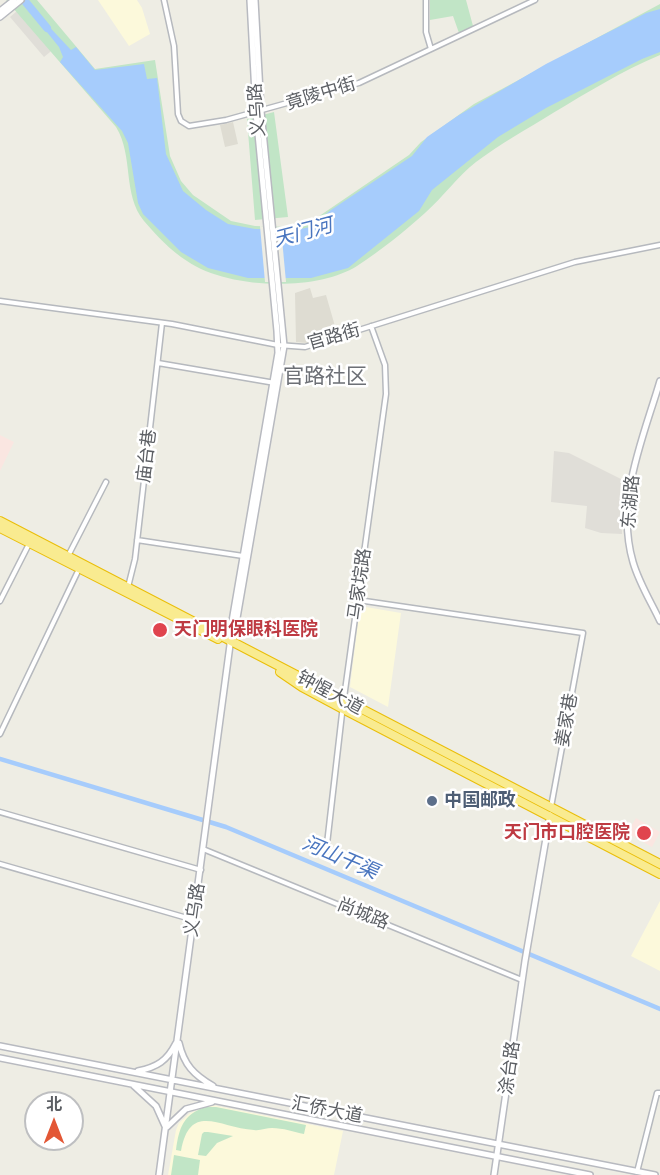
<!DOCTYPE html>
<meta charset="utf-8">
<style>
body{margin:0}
#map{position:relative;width:660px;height:1175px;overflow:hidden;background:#eeede4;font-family:Montserrat,"Noto Sans SC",sans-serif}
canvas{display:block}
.north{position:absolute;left:24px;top:1091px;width:60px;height:60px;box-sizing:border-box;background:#fff;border:2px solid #bebfc1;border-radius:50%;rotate:0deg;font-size:16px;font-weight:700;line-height:24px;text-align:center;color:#5c5f64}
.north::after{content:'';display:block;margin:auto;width:21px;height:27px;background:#e35735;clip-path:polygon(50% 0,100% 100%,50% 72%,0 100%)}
</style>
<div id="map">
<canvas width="660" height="1175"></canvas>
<div class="north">北</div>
</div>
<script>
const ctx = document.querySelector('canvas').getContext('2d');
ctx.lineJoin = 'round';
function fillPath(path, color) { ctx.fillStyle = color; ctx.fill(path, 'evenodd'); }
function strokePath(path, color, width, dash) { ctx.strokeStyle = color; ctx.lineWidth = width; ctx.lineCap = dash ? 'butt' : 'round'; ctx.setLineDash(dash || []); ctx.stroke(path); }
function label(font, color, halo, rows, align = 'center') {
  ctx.font = font + ' Montserrat,"Noto Sans SC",sans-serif'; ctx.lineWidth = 5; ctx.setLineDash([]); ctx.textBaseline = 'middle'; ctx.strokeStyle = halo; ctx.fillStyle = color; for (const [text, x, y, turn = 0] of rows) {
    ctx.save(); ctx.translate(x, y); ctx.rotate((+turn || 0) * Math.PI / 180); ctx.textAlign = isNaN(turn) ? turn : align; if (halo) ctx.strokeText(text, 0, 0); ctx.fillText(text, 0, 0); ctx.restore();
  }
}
const commercial = new Path2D(`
 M98 0H137L142 8 150 34 129 46Z
 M360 606 401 613 388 707 350 687Z
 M660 901V971L631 956Z
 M212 1105 343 1131 334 1175H168L176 1130 179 1123 190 1113Z`);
const industrial = new Path2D(`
 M30 0 67 38 44 57 10 17Z
 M554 451 569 453 623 480 621 500 622 534 601 533 585 528 587 506 551 502Z`);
const education = new Path2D(`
 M233 122 238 144 225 147 220 125Z
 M310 288 313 298 326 295 337 333 307 343 296 342 295 293Z`);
const medical = new Path2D(`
 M0 435 14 442 0 471Z
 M636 818 660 832 652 847 627 833Z`);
const green = new Path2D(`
 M6 0H37L95 69 155 60 170 156 181 181 193 195 231 221 255 226 290 227 309 223 409 155 421 142 474 104 660 4V55C622 71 588 92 553 113 527 129 500 144 476 162 457 177 443 197 425 213 404 232 381 250 357 266 316 292 227 289 187 261 171 251 156 235 144 221 122 194 134 156 116 127Z
 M430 0H466L473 26 459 33 453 16 430 20Z
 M274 112 288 217 255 220 247 119Z
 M205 1107H216L306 1125 304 1134C294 1132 283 1128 272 1128 266 1128 260 1131 254 1130 220 1128 190 1101 181 1151L176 1150C179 1128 183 1115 205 1107Z
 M204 1132H208L233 1136 217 1143 206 1156 198 1155 202 1134Z
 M174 1155 200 1160 198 1175H171Z`);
const water = new Path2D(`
 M660 9V52L642 59 546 108 498 137 432 190 419 211 348 268 311 278H248L208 268 181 252 143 214 138 203 128 143 122 131 60 62 63 57 59 47 38 21 41 18 71 50 76 47 95 70 144 64 147 79 157 78 166 154 183 191 206 210 228 224 255 229 296 230 310 227 331 210 412 156 427 137 459 115 546 64 646 13Z`);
const pier = new Path2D(`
 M260 226 281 228 286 282H265Z`);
const canal = new Path2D(`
 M0 759 226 827 660 1009`);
const river = new Path2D(`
 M24 0 47 28`);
const street = new Path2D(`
 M164 0 174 46 178 114 181 121 189 126 226 120 359 83 535 0
 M426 0V32L431 49
 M0 301 172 324 278 345 305 347 575 262 660 245
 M158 363 275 383
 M137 540 243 556
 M68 556 106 482
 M128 587 135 559 162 323
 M358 600 583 633 551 807
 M0 601 29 544
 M0 734 79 569
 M0 812 201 870
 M327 844 343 705 386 394 385 365 371 326
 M203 849 522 980
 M0 864 194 920
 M637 1172 657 1093H660`);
const secondary = new Path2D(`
 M0 11 14 0
 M0 17 21 0
 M660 381C643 439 615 501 633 562 639 583 651 602 660 621
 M231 644 233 641 284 346 261 111 255 0
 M179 1043C184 1065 194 1075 213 1086
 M0 1046 655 1175
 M0 1058 590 1175
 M138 1071C157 1067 167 1061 176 1043
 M133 1085 156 1106 165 1126
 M167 1127 186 1109 212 1102
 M159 1175 230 645 229 639 278 353 277 331 256 113 250 0
 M494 1175 525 961 550 815`);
const highway = new Path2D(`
 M0 521 660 864
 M0 528 218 639
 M280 672 302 687 343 709 660 874`);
const markers = [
 [160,630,8,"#e0444e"],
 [432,801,6,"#5c6f8a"],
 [644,833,8,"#e0444e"]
];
const streetNames = [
 ["竟陵中街",321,94,-17],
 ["义乌路",257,110,-94],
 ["官路街",334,337,-16],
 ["庙台巷",147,456,-83],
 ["东湖路",631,502,-85],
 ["马家垸路",360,584,-82],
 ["钟惺大道",330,693,28],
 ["姜家巷",567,720,-80],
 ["义乌路",195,910,-82],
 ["尚城路",363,914,22],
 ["涂台路",510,1068,-82],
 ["汇侨大道",327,1110,11]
];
const healthNames = [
 ["天门明保眼科医院",174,630],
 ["天门市口腔医院",630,833,"right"]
];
const serviceNames = [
 ["中国邮政",444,801]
];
const waterNames = [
 ["天门河",303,233,-15],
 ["河山干渠",340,858,23]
];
const quarterNames = [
 ["官路社区",325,377]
];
fillPath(commercial, '#fcf9db');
fillPath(industrial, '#e0ded8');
fillPath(education, '#dedcd2');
fillPath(medical, '#fae6e1');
fillPath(green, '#c1e5c6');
fillPath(water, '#a6ccfc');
fillPath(pier, '#eeede4');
strokePath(canal, '#a6ccfc', 4.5);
strokePath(river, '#a6ccfc', 8);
strokePath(street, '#b6b9be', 7);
strokePath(secondary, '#b8bac0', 8);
strokePath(highway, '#eabe09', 10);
strokePath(street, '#fff', 4);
strokePath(secondary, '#fff', 5);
strokePath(highway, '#f9eb90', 8);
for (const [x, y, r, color] of markers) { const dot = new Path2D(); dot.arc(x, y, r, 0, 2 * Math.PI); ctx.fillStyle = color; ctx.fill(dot); strokePath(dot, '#fff', 2); }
label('18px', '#5c5f64', '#fff', streetNames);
label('bold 18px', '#be3a42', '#fff', healthNames, 'left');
label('bold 18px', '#4e5e75', '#fff', serviceNames, 'left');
label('italic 20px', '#4975bf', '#fff', waterNames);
label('21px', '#6d7076', '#fff', quarterNames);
</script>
